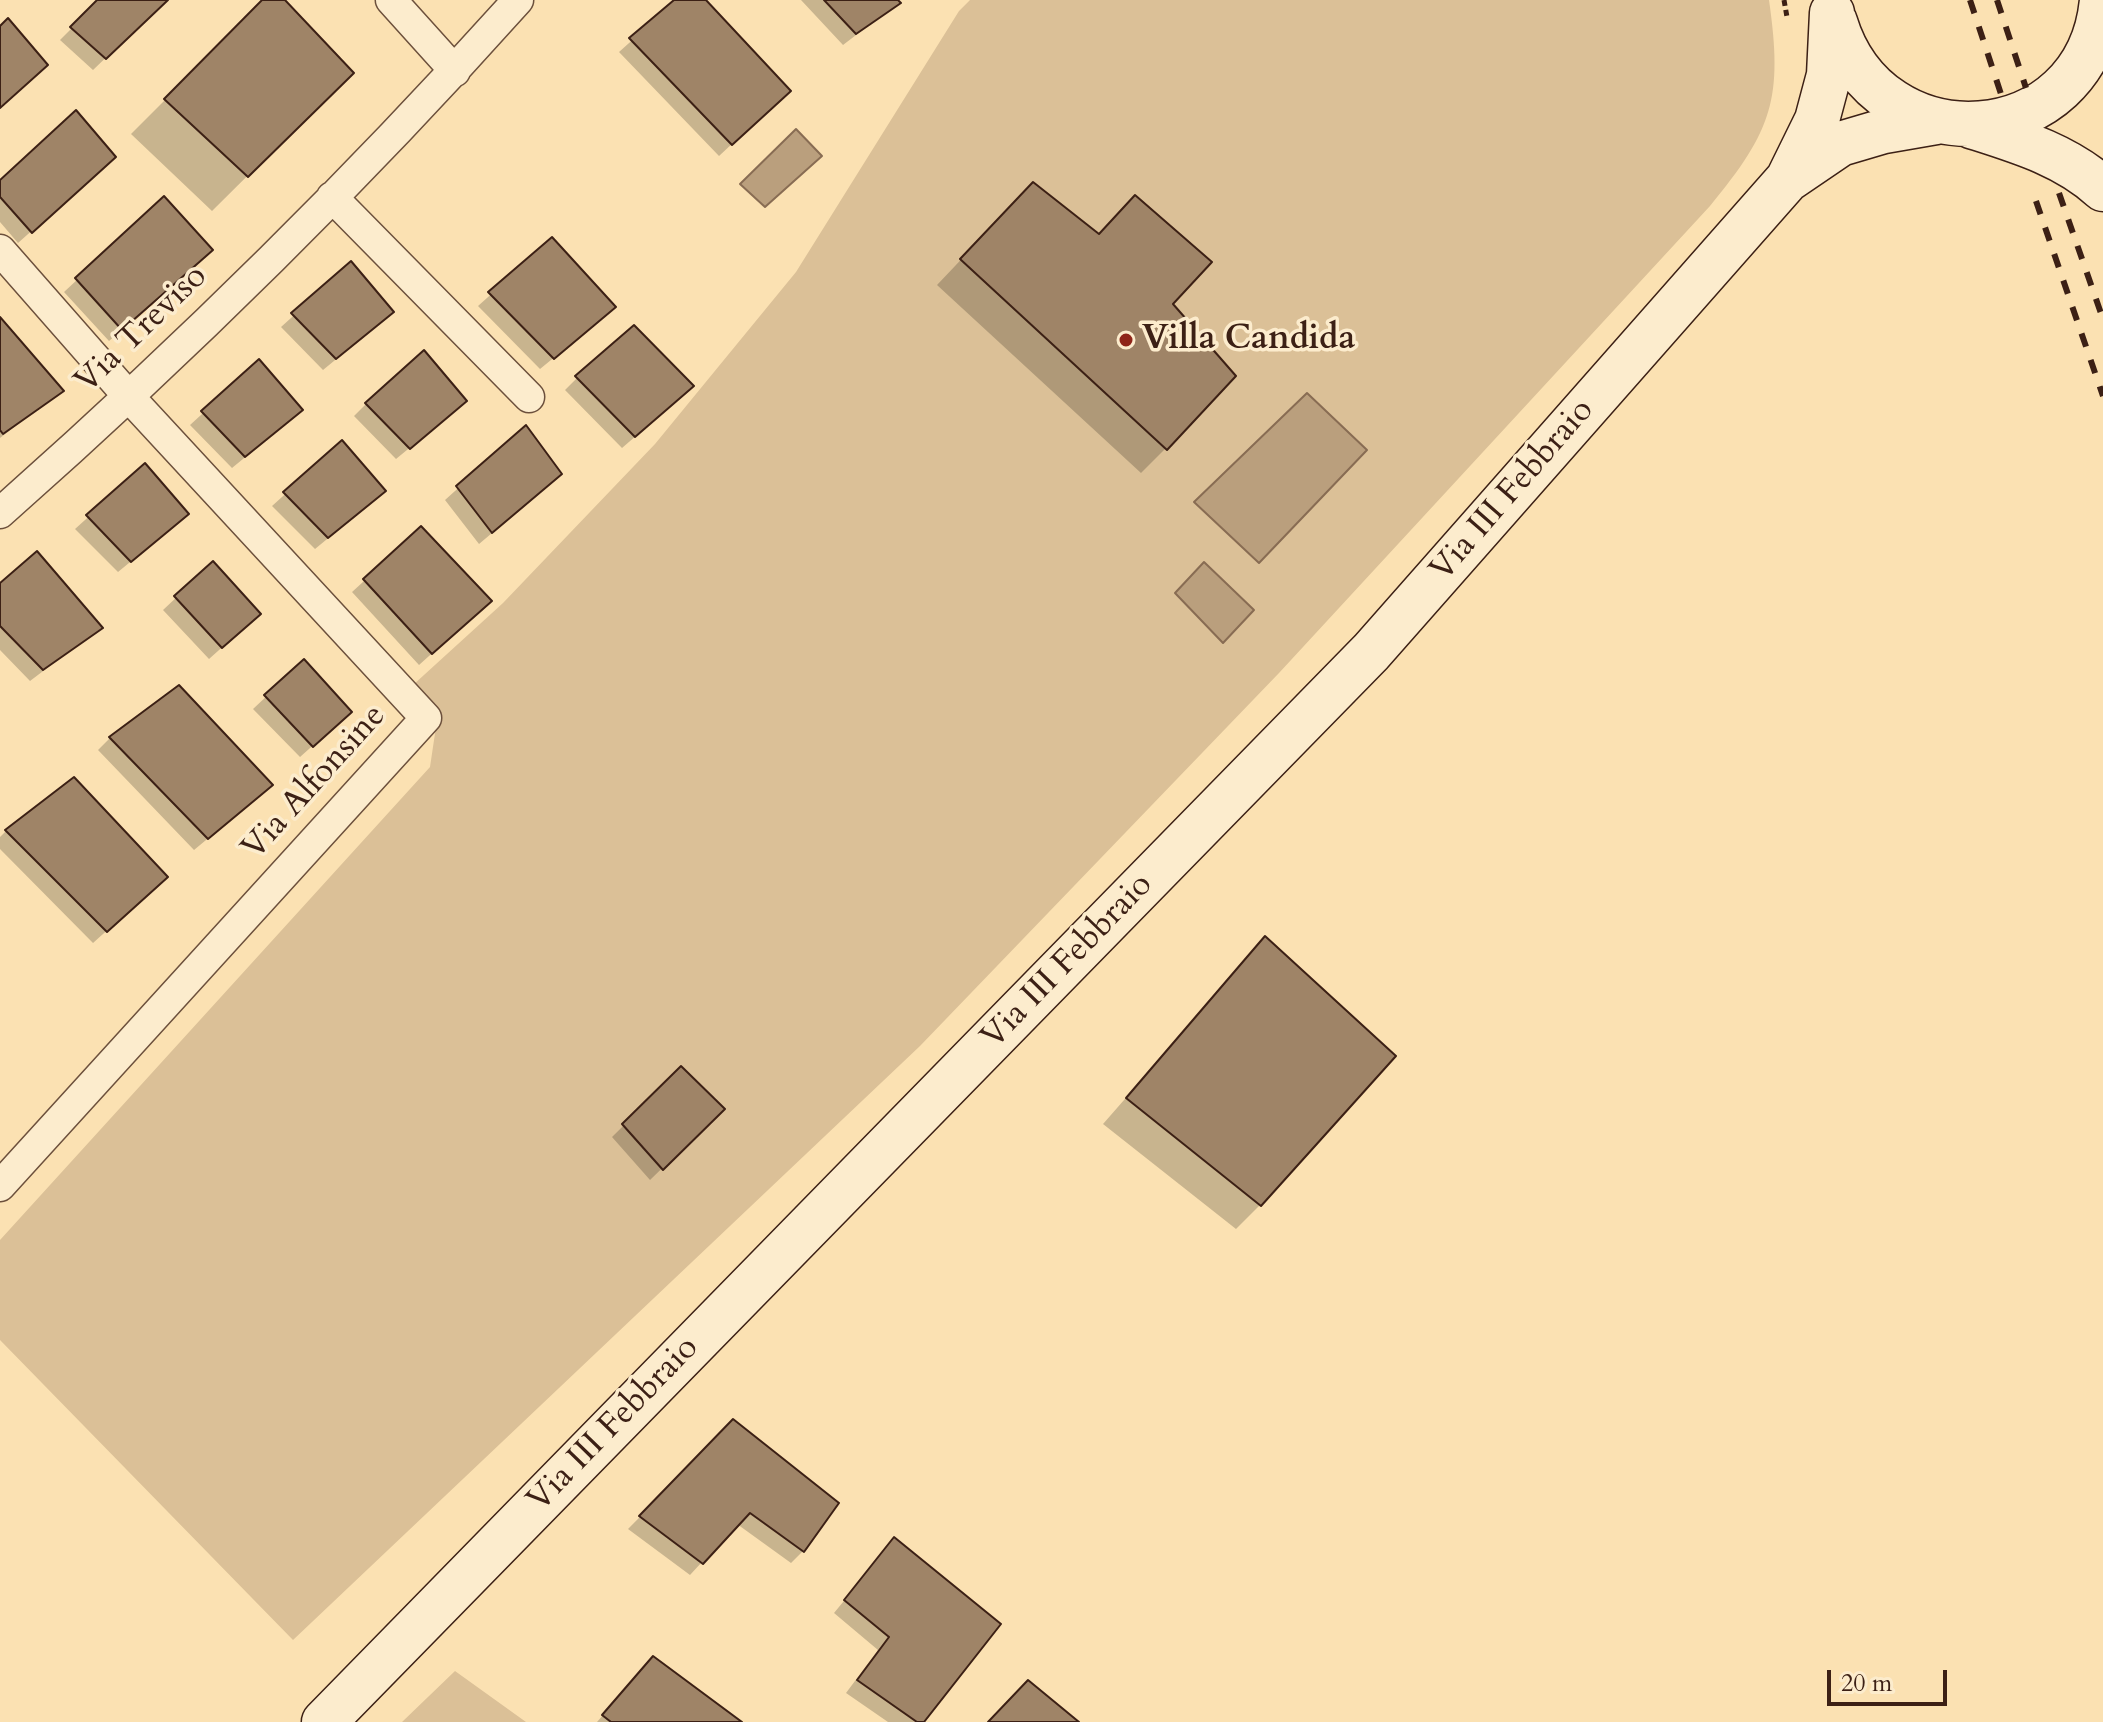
<!DOCTYPE html>
<style>
body{margin:0}
#map{position:relative;width:2103px;height:1722px;overflow:hidden;background:#fbe1b2;font-family:Cardo,serif}
canvas{display:block}
.scale{position:absolute;left:1827px;top:1670px;width:120px;height:36px;box-sizing:border-box;border:4px solid #3c2015;border-top:0;padding-left:10px;font-size:24px;line-height:28px;white-space:nowrap;color:#3c2015;-webkit-text-stroke:6px #fceccd;paint-order:stroke}
</style>
<div id="map">
<canvas width="2103" height="1722"></canvas>
<div class="scale">20 m</div>
</div>
<script>
const ctx = document.querySelector('canvas').getContext('2d');
ctx.lineJoin = 'round';
function fillPath(path, color) { ctx.fillStyle = color; ctx.fill(path, 'evenodd'); }
function strokePath(path, color, width, dash) { ctx.strokeStyle = color; ctx.lineWidth = width; ctx.lineCap = dash ? 'butt' : 'round'; ctx.setLineDash(dash || []); ctx.stroke(path); }
function label(font, color, halo, rows, align = 'center') {
  ctx.font = font + ' Cardo,serif'; ctx.lineWidth = 7; ctx.setLineDash([]); ctx.textBaseline = 'middle'; ctx.strokeStyle = halo; ctx.fillStyle = color; for (const [text, x, y, turn = 0] of rows) {
    ctx.save(); ctx.translate(x, y); ctx.rotate((+turn || 0) * Math.PI / 180); ctx.textAlign = isNaN(turn) ? turn : align; if (halo) ctx.strokeText(text, 0, 0); ctx.fillText(text, 0, 0); ctx.restore();
  }
}
const green = new Path2D(`
 M970 0H1769C1783 98 1773 130 1710 206L1279 673 920 1046 293 1640 0 1340V1240L430 767 437 720 413 685 503 603 655 444 796 272 959 11Z
 M455 1671 526 1722H402Z`);
const water = new Path2D(`
 M796 129 822 156 765 207 740 184Z
 M1307 393 1367 450 1259 563 1194 502Z
 M1204 562 1254 610 1223 643 1175 593Z`);
const shadow = new Path2D(`
 M100 0H166L93 70 60 40Z
 M265 0H282L351 73 212 211 131 134Z
 M677 0H703L776 103 719 156 619 52Z
 M801 0H896L898 3 843 45Z
 M101 169 18 243 0 222V183Z
 M164 199 199 262 109 341 64 292Z
 M1009 209 1171 304 1165 449 1141 473 937 285Z
 M552 240 601 319 540 369 478 306Z
 M351 264 379 324 323 370 281 327Z
 M0 320 61 391 0 438Z
 M259 362 288 422 232 468 190 425Z
 M577 378 680 398 622 448 565 390Z
 M366 404 452 413 396 459 354 416Z
 M525 428 548 486 479 544 445 500Z
 M342 443 371 503 315 549 272 506Z
 M145 466 174 526 118 572 75 529Z
 M421 529 477 613 419 665 352 592Z
 M213 563 246 626 209 659 163 610Z
 M0 586 100 628 30 681 0 650Z
 M303 662 337 724 300 757 253 709Z
 M110 738 258 797 194 850 98 750Z
 M73 780 153 889 93 943 0 849V837L6 831Z
 M1265 939 1260 1205 1236 1229 1103 1124Z
 M681 1069 723 1109 650 1180 612 1137Z
 M734 1422 803 1551 791 1563 737 1524 690 1575 628 1529Z
 M894 1540 921 1722H888L846 1693 878 1650 834 1613Z
 M641 1671 738 1722H597Z`);
const building = new Path2D(`
 M97 0H168L106 59 70 27Z
 M262 0H285L354 73 248 177 164 99Z
 M674 0H706L791 91 732 145 629 38Z
 M824 0H898L901 3 856 34Z
 M8 18 48 65 0 108V26Z
 M76 110 116 157 32 233 0 197V180Z
 M1033 182 1099 234 1135 195 1212 262 1173 304 1236 376 1167 450 960 259Z
 M164 196 213 250 122 330 75 278Z
 M552 237 616 307 554 359 488 292Z
 M351 261 394 312 336 359 291 313Z
 M0 317 64 391 3 434 0 430Z
 M634 325 694 386 635 437 575 376Z
 M424 350 467 401 410 449 365 403Z
 M259 359 303 410 245 457 201 411Z
 M526 425 562 474 492 533 456 486Z
 M342 440 386 491 328 538 283 492Z
 M145 463 189 514 131 562 86 515Z
 M421 526 492 601 432 654 363 579Z
 M37 551 103 628 43 670 0 626V583Z
 M213 561 261 614 222 648 174 596Z
 M304 659 352 712 313 747 264 695Z
 M179 685 273 785 208 839 109 737Z
 M74 777 168 877 107 932 5 830Z
 M1265 936 1396 1056 1261 1206 1126 1098Z
 M681 1066 725 1109 663 1170 622 1124Z
 M733 1419 839 1503 804 1552 750 1513 703 1564 639 1516Z
 M894 1537 1001 1624 924 1722H917L857 1680 889 1637 844 1600Z
 M653 1656 742 1722H611L602 1715Z
 M1028 1680 1079 1722H988Z`);
const path = new Path2D(`
 M1784 0 1787 17`);
const minor = new Path2D(`
 M391 0 455 71
 M332 197 529 397
 M0 250 130 398 426 718 0 1186
 M0 513C182 352 356 181 518 0`);
const secondary = new Path2D(`
 M1835 22C1879 168 2088 154 2102 0
 M1971 126C2018 141 2066 155 2103 189
 M1790 178 1840 144 1884 131 1936 122
 M324 1722 1371 652 1788 179 1817 120 1829 75 1832 13`);
const rail = new Path2D(`
 M1970 0 2001 94
 M1997 0 2026 88
 M2059 193 2103 319
 M2036 201 2103 396`);
const markers = [
 [1126,340,8,"#8f2418"]
];
const streetNames = [
 ["Via Treviso",142,330,-44],
 ["Via III Febbraio",1513,491,-49],
 ["Via Alfonsine",315,783,-48],
 ["Via III Febbraio",1068,962,-46],
 ["Via III Febbraio",614,1425,-46]
];
const poiNames = [
 ["Villa Candida",1142,340]
];
fillPath(green, '#dbc097');
fillPath(water, '#ba9f7d');
strokePath(water, '#886c53', 2);
fillPath(shadow, '#0003');
fillPath(building, '#9f8467');
strokePath(building, '#3c2015', 2);
strokePath(minor, '#6c503c', 33);
strokePath(secondary, '#3c2015', 47);
strokePath(path, '#3c2015', 5, [6, 4]);
strokePath(minor, '#fceccd', 30);
strokePath(secondary, '#fceccd', 44);
strokePath(rail, '#3c2015', 6, [14, 14]);
for (const [x, y, r, color] of markers) { const dot = new Path2D(); dot.arc(x, y, r, 0, 2 * Math.PI); ctx.fillStyle = color; ctx.fill(dot); strokePath(dot, '#fceccd', 3); }
label('34px', '#3c2015', '#fceccd', streetNames);
label('bold 34px', '#3c2015', '#fceccd', poiNames, 'left');
</script>
